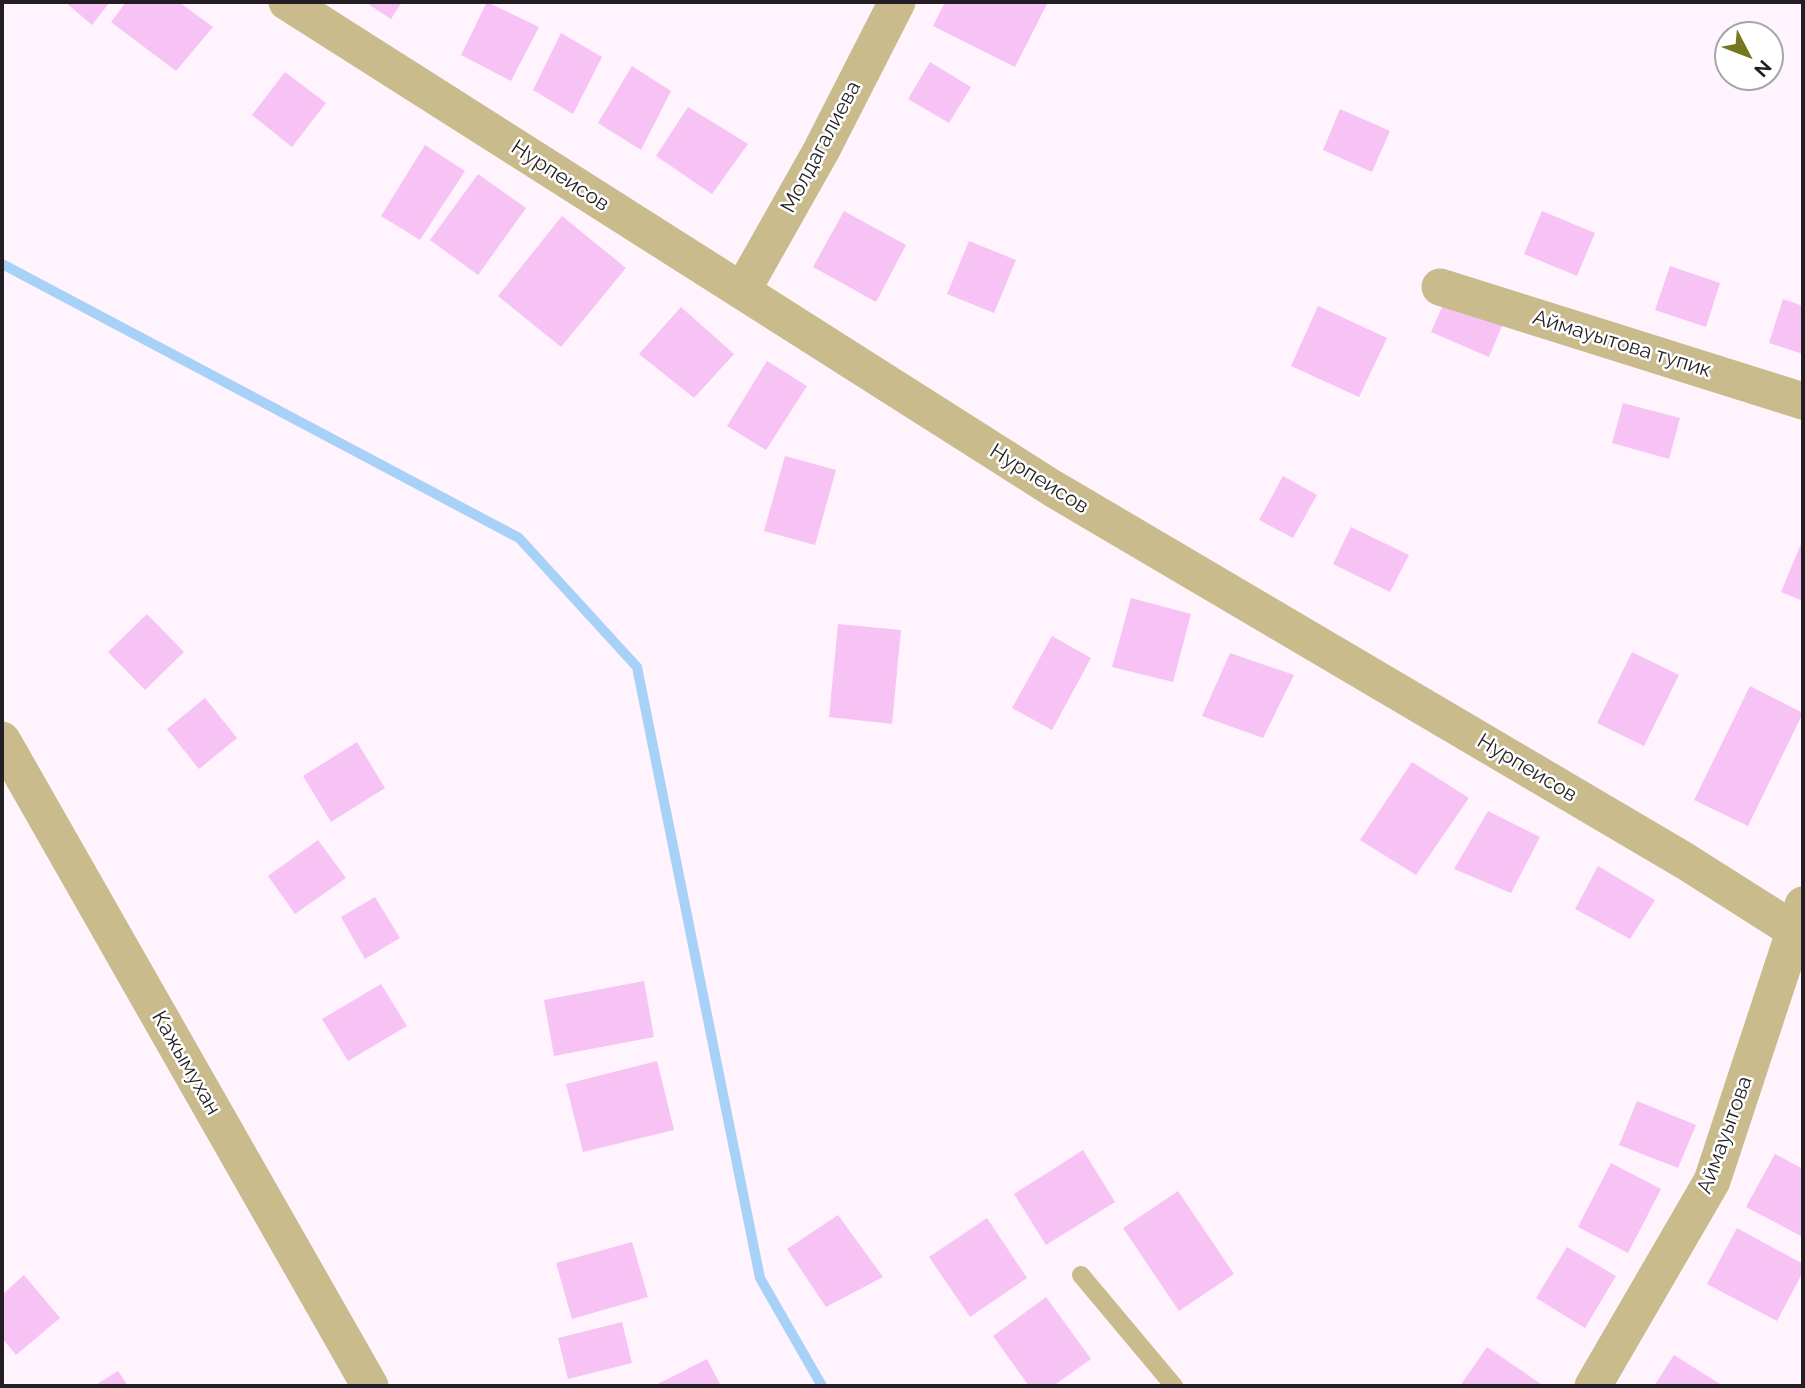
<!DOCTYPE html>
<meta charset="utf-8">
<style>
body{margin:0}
#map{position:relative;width:1805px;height:1388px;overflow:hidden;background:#fff3fe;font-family:Raleway,sans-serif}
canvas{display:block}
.frame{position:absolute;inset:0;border:4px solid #231e23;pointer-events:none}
.north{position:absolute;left:1714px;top:21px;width:70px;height:70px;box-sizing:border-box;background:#fff;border:2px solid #a7a5a7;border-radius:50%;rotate:132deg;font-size:19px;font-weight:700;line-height:28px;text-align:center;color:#231e23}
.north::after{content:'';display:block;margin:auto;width:24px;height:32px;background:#75771e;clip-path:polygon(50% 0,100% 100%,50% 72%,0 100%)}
</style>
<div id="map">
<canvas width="1805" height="1388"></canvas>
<div class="frame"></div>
<div class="north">N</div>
</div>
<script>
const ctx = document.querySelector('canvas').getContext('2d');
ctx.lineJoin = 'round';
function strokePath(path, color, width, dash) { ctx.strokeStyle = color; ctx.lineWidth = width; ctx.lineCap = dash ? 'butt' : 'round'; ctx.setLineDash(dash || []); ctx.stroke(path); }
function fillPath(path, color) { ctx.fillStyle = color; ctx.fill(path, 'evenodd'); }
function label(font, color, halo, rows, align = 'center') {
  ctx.font = font + ' Raleway,sans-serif'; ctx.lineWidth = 5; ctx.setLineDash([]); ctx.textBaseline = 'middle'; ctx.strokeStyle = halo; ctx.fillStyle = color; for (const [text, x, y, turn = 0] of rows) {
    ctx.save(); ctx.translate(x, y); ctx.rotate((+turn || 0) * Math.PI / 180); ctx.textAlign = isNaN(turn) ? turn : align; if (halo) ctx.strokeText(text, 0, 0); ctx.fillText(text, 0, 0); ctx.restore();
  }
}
const stream = new Path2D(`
 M2 264 519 538 637 667 760 1278 822 1386`);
const building = new Path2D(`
 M65 2H110L92 25Z
 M126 2H179L213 27 176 71 111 22Z
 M365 2H402L391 19Z
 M487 2 539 27 511 81 461 55Z
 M945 2H1048L1015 67 933 26Z
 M561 33 602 57 573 114 533 90Z
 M930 62 971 87 949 123 908 99Z
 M632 66 671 91 641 150 598 123Z
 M285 72 326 103 292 147 252 115Z
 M688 107 748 144 712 194 656 156Z
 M1340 109 1390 131 1372 172 1323 150Z
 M425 145 465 171 420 240 381 216Z
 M478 174 526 208 478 275 430 240Z
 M844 211 906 245 876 302 813 267Z
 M1542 211 1595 233 1577 276 1524 254Z
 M562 216 626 268 561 347 498 296Z
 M969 241 1016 260 994 313 947 294Z
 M1670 266 1720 283 1706 327 1655 310Z
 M1446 298 1503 323 1489 357 1431 332Z
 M1783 299 1803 306V354L1769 343Z
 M1318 306 1387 338 1359 397 1291 366Z
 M681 307 734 354 694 398 639 354Z
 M767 361 807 386 766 450 727 426Z
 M1623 403 1680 418 1669 459 1612 443Z
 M785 456 836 470 815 545 764 531Z
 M1283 476 1317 495 1293 538 1259 520Z
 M1351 527 1409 555 1390 592 1333 564Z
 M1803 539V601L1781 592Z
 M1131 598 1191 614 1173 682 1112 667Z
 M147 614 184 652 145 690 108 652Z
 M838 624 901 630 892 724 829 717Z
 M1052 636 1091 658 1052 730 1012 708Z
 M1632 652 1679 675 1644 746 1597 723Z
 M1230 653 1294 675 1263 738 1202 716Z
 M1750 686 1803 713 1748 826 1694 800Z
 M205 698 237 738 199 769 167 729Z
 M357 742 385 788 331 822 303 776Z
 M1412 762 1469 798 1416 875 1360 840Z
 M1488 811 1540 837 1511 893 1454 869Z
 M318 840 346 878 295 914 268 876Z
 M1598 866 1655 900 1630 939 1575 909Z
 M375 897 400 938 365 959 341 917Z
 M644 981 654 1037 554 1056 544 1000Z
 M381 984 407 1026 348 1061 322 1019Z
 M657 1061 674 1130 583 1152 566 1084Z
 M1637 1101 1696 1125 1678 1168 1619 1145Z
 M1083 1150 1115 1202 1046 1245 1014 1194Z
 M1775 1154 1803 1169V1237L1746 1207Z
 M1611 1163 1661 1189 1628 1253 1578 1227Z
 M1178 1191 1234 1274 1179 1311 1123 1228Z
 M838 1215 883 1277 826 1307 787 1249Z
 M987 1218 1027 1278 970 1317 929 1257Z
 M1737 1228 1803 1264V1272L1777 1321 1707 1284Z
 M632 1242 648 1297 572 1319 556 1263Z
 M1567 1247 1616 1276 1585 1328 1536 1298Z
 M24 1275 60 1318 16 1355 2 1338V1295Z
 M1046 1297 1091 1359 1053 1386H1029L993 1336Z
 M622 1322 632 1363 568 1379 558 1338Z
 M1487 1347 1544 1386H1460Z
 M1674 1355 1720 1384 1718 1386H1654Z
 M707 1359 721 1386H654Z
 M118 1371 128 1386H94Z`);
const service = new Path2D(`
 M1081 1275 1174 1386`);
const minor = new Path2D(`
 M287 2 1052 488 1685 861 1803 936
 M1440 287 1803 401
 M742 291 821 151 897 2
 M2 740 370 1386
 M1593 1386 1712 1181 1803 905`);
const streetNames = [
 ["Молдагалиева",821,147,-62],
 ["Нурпеисов",560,176,33],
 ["Аймауытова тупик",1622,344,17],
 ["Нурпеисов",1039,479,32],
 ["Нурпеисов",1527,768,31],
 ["Кажымухан",186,1063,60],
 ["Аймауытова",1725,1135,-70]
];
strokePath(stream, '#a8d1f7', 10);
fillPath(building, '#f6c3f4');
strokePath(service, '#c9bb8b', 18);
strokePath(minor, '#c9bb8b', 37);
label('21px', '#231e23', '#fff', streetNames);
</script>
